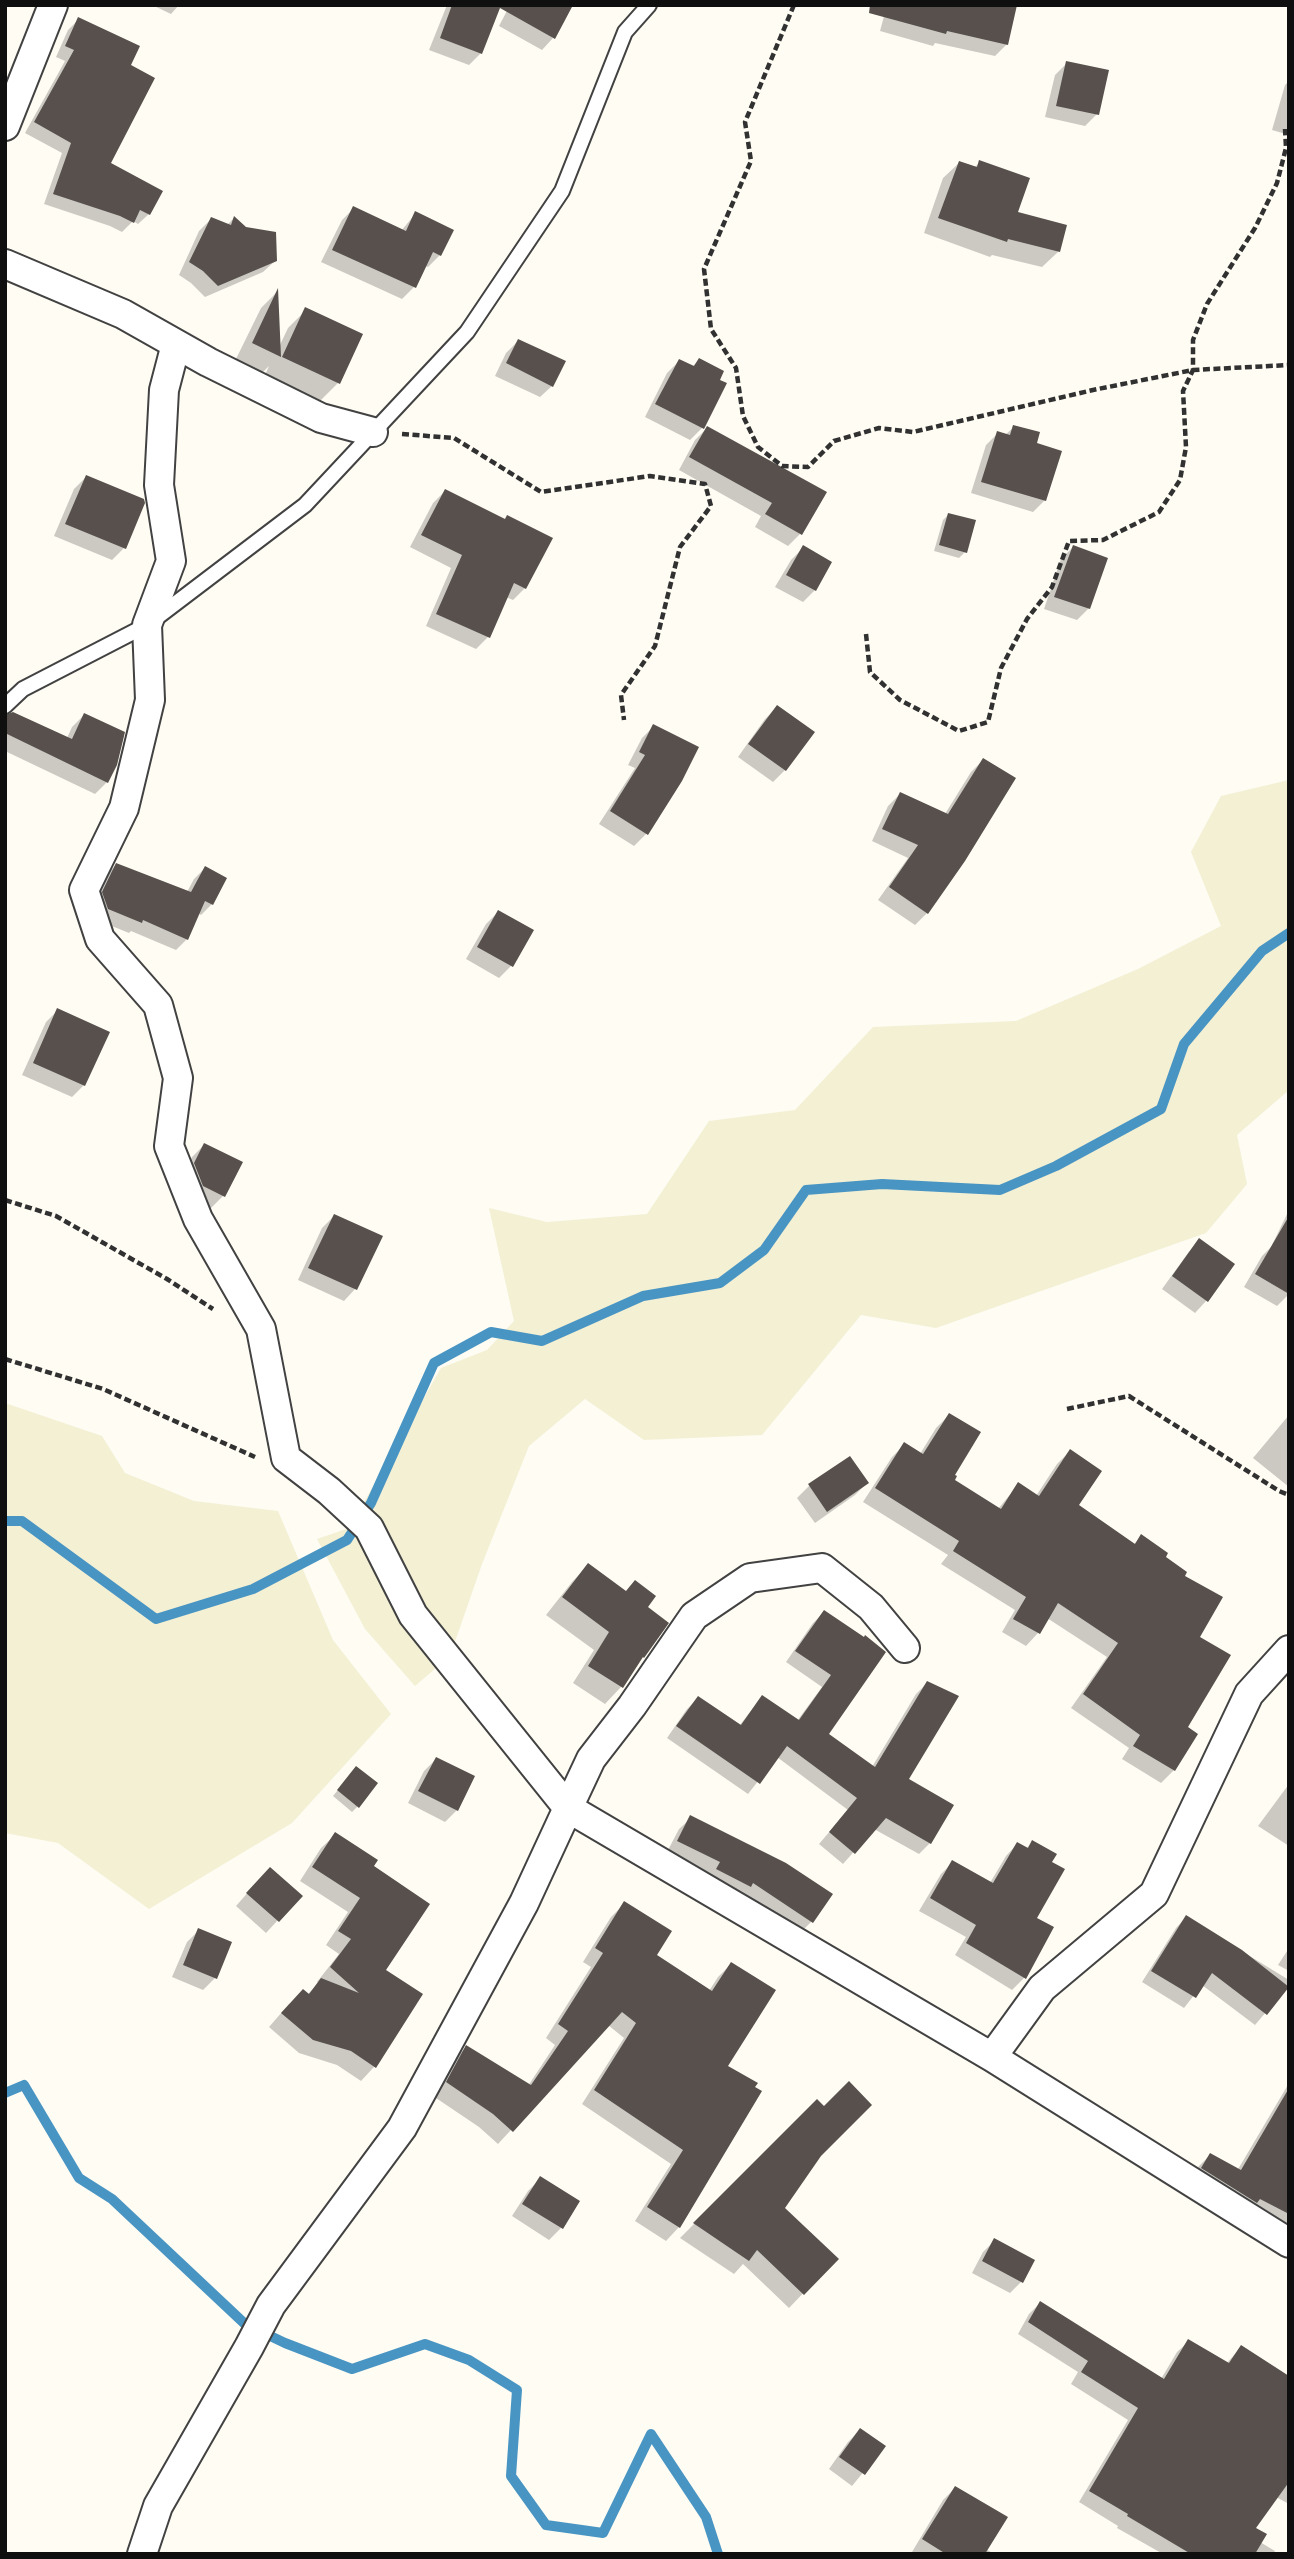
<!DOCTYPE html>
<style>
body{margin:0}
#map{position:relative;width:1294px;height:2559px;overflow:hidden;background:#fefcf3;font-family:Bitter,serif}
canvas{display:block}
.frame{position:absolute;inset:0;border:7px solid #0f0f0f;pointer-events:none}
</style>
<div id="map">
<canvas width="1294" height="2559"></canvas>
<div class="frame"></div>
</div>
<script>
const ctx = document.querySelector('canvas').getContext('2d');
ctx.lineJoin = 'round';
function fillPath(path, color) { ctx.fillStyle = color; ctx.fill(path, 'evenodd'); }
function strokePath(path, color, width, dash) { ctx.strokeStyle = color; ctx.lineWidth = width; ctx.lineCap = dash ? 'butt' : 'round'; ctx.setLineDash(dash || []); ctx.stroke(path); }
const farmland = new Path2D(`
 M1289 780V1090L1237 1135 1247 1184 1206 1233 936 1328 861 1315 762 1435 644 1440 585 1399 529 1446 482 1564 450 1656 415 1686 365 1629 317 1539 349 1528 441 1368 487 1350 514 1321 489 1208 547 1222 647 1214 709 1121 795 1110 873 1027 1016 1021 1138 969 1221 926 1191 852 1221 796Z
 M5 1403 102 1436 125 1473 194 1501 278 1511 333 1640 391 1714 292 1823 149 1909 58 1843 5 1833Z`);
const shadow = new Path2D(`
 M152 5H179L171 14Z
 M447 5H482L481 53 469 65 429 50Z
 M510 5 553 38 542 50 499 26Z
 M887 5 1007 44 995 56 935 43 933 46 880 31Z
 M79 19 129 66 109 164 149 214 138 224 133 221 122 232 110 226 44 204 62 153 25 133 65 61 56 57 68 30Z
 M1067 63 1097 114 1085 126 1045 117 1055 75Z
 M1289 81V135L1272 130 1285 85Z
 M980 162 1016 213 1065 226 1058 252 1042 267 992 255 990 257 924 233 943 178 959 163 974 168Z
 M354 208 401 231 416 213 440 255 428 267 425 266 414 287 402 299 321 262 342 220Z
 M234 218 276 260 263 272 205 297 191 283 179 275 199 231 211 219 227 225Z
 M277 292 279 347 288 328 306 310 338 383 320 401 265 375 269 366 261 374 235 361 261 308Z
 M518 341 552 386 540 397 495 376 506 353Z
 M699 360 702 428 690 440 645 417 667 373 679 361 692 367Z
 M1014 427 1035 444 1045 500 1033 512 971 493 986 445 998 433 1005 435Z
 M707 428 800 534 788 546 755 527 761 516 679 470 695 440Z
 M86 477 124 548 112 560 54 536 74 489Z
 M445 491 525 588 513 600 506 597 488 637 476 649 426 626 451 568 410 547 433 503Z
 M948 515 974 521 965 552 959 558 934 551 943 520Z
 M1073 547 1089 608 1077 620 1044 609 1061 559Z
 M803 548 830 562 815 590 803 602 775 587 791 560Z
 M777 707 812 732 785 770 773 782 738 757 765 719Z
 M84 715 107 782 95 794 5 751V717L67 738 72 727Z
 M654 726 680 780 646 834 634 846 599 824 635 768 628 765 642 738Z
 M983 760 964 860 927 913 915 925 878 900 908 858 872 841 888 806 900 794 945 814 971 772Z
 M116 865 187 892 194 879 205 868 212 904 201 915 198 913 187 939 176 950 131 931 129 933 97 920 92 904 105 876Z
 M498 912 532 931 511 966 499 978 466 959 486 924Z
 M58 1010 108 1032 84 1085 72 1097 22 1075 46 1022Z
 M204 1145 240 1163 223 1196 211 1208 191 1198 182 1176 192 1157Z
 M1289 1210V1294L1277 1306 1244 1287 1262 1256 1271 1247Z
 M334 1216 355 1289 344 1301 298 1280 322 1228Z
 M1199 1241 1206 1301 1195 1313 1162 1289 1188 1253Z
 M949 1415 952 1481 998 1509 1018 1485 1036 1496 1057 1464 1070 1451 1076 1506 1133 1545 1142 1536 1182 1576 1198 1638 1186 1728 1174 1770 1161 1783 1122 1759 1129 1748 1071 1708 1107 1657 1047 1618 1038 1633 1026 1646 1002 1632 1015 1610 941 1564 948 1555 863 1502 892 1457 905 1444 920 1454 936 1428Z
 M1289 1415V1487L1253 1458Z
 M849 1458 867 1483 855 1495 815 1523 797 1498 809 1486Z
 M588 1565 646 1607 636 1664 621 1687 605 1704 573 1683 594 1650 546 1615 572 1582Z
 M824 1612 864 1639 827 1734 872 1767 916 1694 927 1683 906 1779 952 1806 930 1843 919 1854 874 1829 843 1864 819 1844 848 1810 777 1757 748 1794 667 1738 687 1709 698 1698 739 1726 762 1697 797 1721 822 1687 786 1662 813 1623Z
 M436 1759 457 1810 445 1822 408 1803 424 1771Z
 M351 1774 358 1806 352 1812 333 1796Z
 M1289 1784V1846L1258 1826Z
 M691 1818 812 1921 800 1933 666 1854 679 1829Z
 M335 1835 371 1867 383 1971 421 1995 374 2067 361 2081 337 2065 299 2053 269 2027 289 2004 307 1995 319 1983 317 1982 339 1954 326 1945 348 1912 300 1881 321 1848Z
 M1032 1842 1050 1863 1035 1918 1052 1928 1024 1978 1012 1990 955 1955 966 1937 919 1911 941 1874 953 1862 990 1883 1006 1856 1017 1844 1026 1849Z
 M258 1881 300 1896 266 1933 236 1906Z
 M624 1904 655 1956 709 1991 718 1977 731 1964 726 2066 679 2227 666 2241 635 2221 671 2164 582 2104 624 2038 608 2025 498 2144 479 2127 433 2096 453 2061 466 2047 528 2086 555 2045 546 2038 591 1967 583 1962 611 1917Z
 M1186 1917 1289 1980V1985L1255 2025 1202 1985 1184 2008 1142 1982 1176 1928Z
 M199 1930 215 1978 203 1990 172 1977 187 1942Z
 M1289 1948V1971L1278 1965Z
 M1289 2083V2230L1191 2180 1199 2166 1210 2155 1237 2171Z
 M817 2101 820 2155 783 2208 836 2259 789 2308 743 2264 734 2274 680 2238Z
 M540 2179 561 2228 549 2240 512 2216 528 2191Z
 M995 2240 1021 2282 1010 2293 972 2273 983 2252Z
 M1040 2303 1161 2379 1177 2352 1189 2341 1227 2363 1241 2347 1289 2399V2504L1276 2497 1254 2529 1260 2542 1275 2551 1273 2554H1163L1117 2528 1118 2526 1079 2502 1128 2420 1071 2384 1078 2372 1018 2334 1029 2314Z
 M860 2430 884 2447 852 2486 829 2469 848 2442Z
 M955 2488 986 2549 994 2554H915L912 2552 943 2500Z`);
const stream = new Path2D(`
 M5 1521H22L156 1619 253 1589 347 1540 371 1503 434 1363 491 1332 542 1341 643 1296 720 1283 764 1250 806 1190 882 1184 1000 1190 1056 1166 1161 1109 1184 1044 1262 951 1289 933
 M5 2093 24 2085 79 2178 112 2199 245 2324 285 2343 352 2369 425 2344 469 2360 517 2390 511 2476 546 2525 603 2533 651 2434 706 2517 718 2554`);
const building = new Path2D(`
 M452 5H573L555 39 500 8 482 54 440 38Z
 M870 5H1017L1008 45 947 31 946 34 869 13Z
 M78 17 140 46 131 65 155 78 111 163 163 191 150 215 140 210 134 223 120 216 53 194 71 143 34 122 74 50 65 46Z
 M1066 61 1109 70 1099 115 1056 106Z
 M979 160 1030 178 1018 212 1067 225 1060 252 1008 239 1007 242 938 218 959 161 977 167Z
 M353 206 406 231 415 211 454 230 441 256 433 252 416 288 332 250Z
 M234 216 246 227 276 232 277 261 218 286 203 271 189 262 211 217 231 225Z
 M278 288 281 357 252 343Z
 M305 307 363 334 340 384 282 357Z
 M518 339 566 361 553 387 506 363Z
 M699 358 724 371 720 380 727 383 704 429 655 404 679 359 694 366Z
 M1013 425 1040 432 1037 443 1062 451 1046 501 981 482 997 431 1010 435Z
 M707 426 827 492 802 535 765 514 772 503 689 457Z
 M86 475 144 499 145 503 126 549 65 524Z
 M445 489 505 519 507 515 553 538 526 589 514 583 490 638 436 614 462 555 421 535Z
 M948 513 976 520 967 553 939 545Z
 M803 545 832 562 816 591 786 575Z
 M1073 545 1108 558 1090 609 1054 597Z
 M777 705 815 732 786 771 748 744Z
 M13 712 72 739 84 713 125 732 117 765 108 783 5 733V715Z
 M653 724 699 747 682 781 648 835 610 811 645 755 639 752Z
 M983 758 1016 778 965 861 928 914 889 887 918 845 882 829 900 792 948 814Z
 M116 863 191 892 205 866 227 878 213 905 205 901 188 940 143 920 142 923 108 909 102 892Z
 M498 910 534 930 513 967 477 947Z
 M57 1008 110 1032 85 1086 33 1063Z
 M204 1143 243 1162 225 1197 203 1186 194 1163Z
 M334 1214 383 1236 357 1290 308 1268Z
 M1289 1216V1294L1255 1274Z
 M1199 1238 1235 1264 1208 1302 1172 1276Z
 M949 1413 981 1432 955 1475 957 1476 955 1480 1001 1509 1018 1482 1039 1496 1070 1449 1102 1471 1079 1505 1135 1544 1141 1534 1168 1553 1166 1557 1187 1572 1185 1576 1223 1597 1200 1637 1231 1655 1188 1727 1198 1734 1175 1771 1133 1746 1140 1735 1083 1694 1118 1643 1058 1603 1040 1634 1013 1619 1026 1597 953 1551 959 1541 875 1488 904 1442 923 1454Z
 M850 1456 869 1483 827 1512 808 1484Z
 M588 1563 626 1591 635 1580 656 1596 648 1607 669 1623 644 1658 643 1657 623 1688 588 1666 609 1632 562 1597Z
 M824 1610 864 1637 865 1635 886 1652 829 1734 875 1767 927 1681 959 1696 909 1779 954 1805 931 1844 886 1818 855 1854 829 1832 857 1798 787 1746 760 1784 676 1726 698 1696 741 1725 762 1695 799 1720 831 1675 795 1651Z
 M436 1757 475 1776 458 1811 418 1791Z
 M356 1766 378 1783 359 1808 337 1790Z
 M690 1815 786 1863 833 1894 813 1923 753 1883 751 1887 716 1869 720 1862 677 1841Z
 M335 1832 378 1860 374 1866 430 1904 386 1970 423 1994 376 2068 351 2051 313 2040 281 2013 303 1989 309 1994 321 1978 359 1993 330 1967 351 1939 338 1931 360 1898 312 1867Z
 M1032 1840 1057 1854 1052 1862 1065 1869 1037 1918 1054 1927 1026 1979 966 1943 976 1925 930 1898 952 1860 993 1883 1017 1842 1028 1848Z
 M270 1867 303 1896 279 1922 246 1893Z
 M624 1901 672 1931 657 1955 712 1991 731 1962 776 1990 728 2066 758 2083 755 2087 762 2091 680 2228 647 2207 683 2150 594 2090 636 2023 622 2012 513 2132 493 2114 446 2082 466 2045 531 2085 568 2031 558 2024 603 1953 595 1948Z
 M1186 1915 1242 1950 1289 1987 1267 2015 1212 1973 1196 1998 1151 1971Z
 M198 1928 232 1942 217 1979 183 1965Z
 M849 2081 872 2105 821 2156 785 2208 839 2259 804 2295 757 2250 749 2261 693 2223 817 2099 824 2106Z
 M1289 2088V2214L1260 2199 1257 2203 1201 2168 1210 2153 1241 2170Z
 M540 2176 580 2201 563 2229 522 2204Z
 M994 2238 1035 2260 1023 2283 982 2261Z
 M1040 2301 1164 2379 1188 2339 1229 2363 1241 2345 1289 2376V2482L1256 2528 1267 2534 1255 2554H1191L1127 2516 1128 2514 1089 2491 1138 2408 1081 2372 1088 2361 1028 2322Z
 M860 2428 886 2446 865 2475 839 2457Z
 M955 2486 1008 2517 985 2554H946L922 2539Z`);
const path = new Path2D(`
 M794 5 745 122 751 161 704 269 711 329 736 368 743 416 758 447 782 466 808 467 834 441 879 428 913 432 1093 390 1193 370 1289 365
 M402 434 454 438 541 492 650 476 705 484 711 506 680 547 655 646 621 695 624 720
 M866 634 870 672 900 700 959 731 988 722 1001 668 1027 619 1052 587 1069 541 1103 540 1159 512 1180 480 1186 447 1183 391 1193 370V340L1207 304 1255 228 1277 183 1286 148 1285 129
 M5 1200 56 1216 167 1279 213 1309
 M5 1359 103 1389 255 1457
 M1067 1409 1129 1396 1279 1491 1289 1495`);
const service = new Path2D(`
 M5 706 23 689 147 625 305 505 467 332 562 191 625 32 649 5`);
const minor = new Path2D(`
 M5 126 53 5
 M5 264 123 314 208 362 321 418 373 432
 M176 344 164 390 159 485 171 561 147 625 150 700 124 808 84 890 100 939 158 1005 178 1078 169 1146 198 1219 261 1329 286 1458 329 1491 369 1528 413 1615 568 1808 591 1759 632 1706 694 1616 750 1578 822 1568 871 1607 905 1648
 M992 2057 1042 1988 1154 1894 1249 1694 1289 1650
 M142 2554 158 2506 249 2347 271 2305 402 2128 524 1903 568 1808 992 2057 1289 2243`);
fillPath(farmland, '#f3f0d4');
fillPath(shadow, '#0003');
strokePath(stream, '#4894c3', 10);
fillPath(building, '#57504c');
strokePath(service, '#424242', 18);
strokePath(minor, '#424242', 32);
strokePath(path, '#313131', 4.5, [7, 3.5]);
strokePath(service, '#fff', 14);
strokePath(minor, '#fff', 28);
</script>
